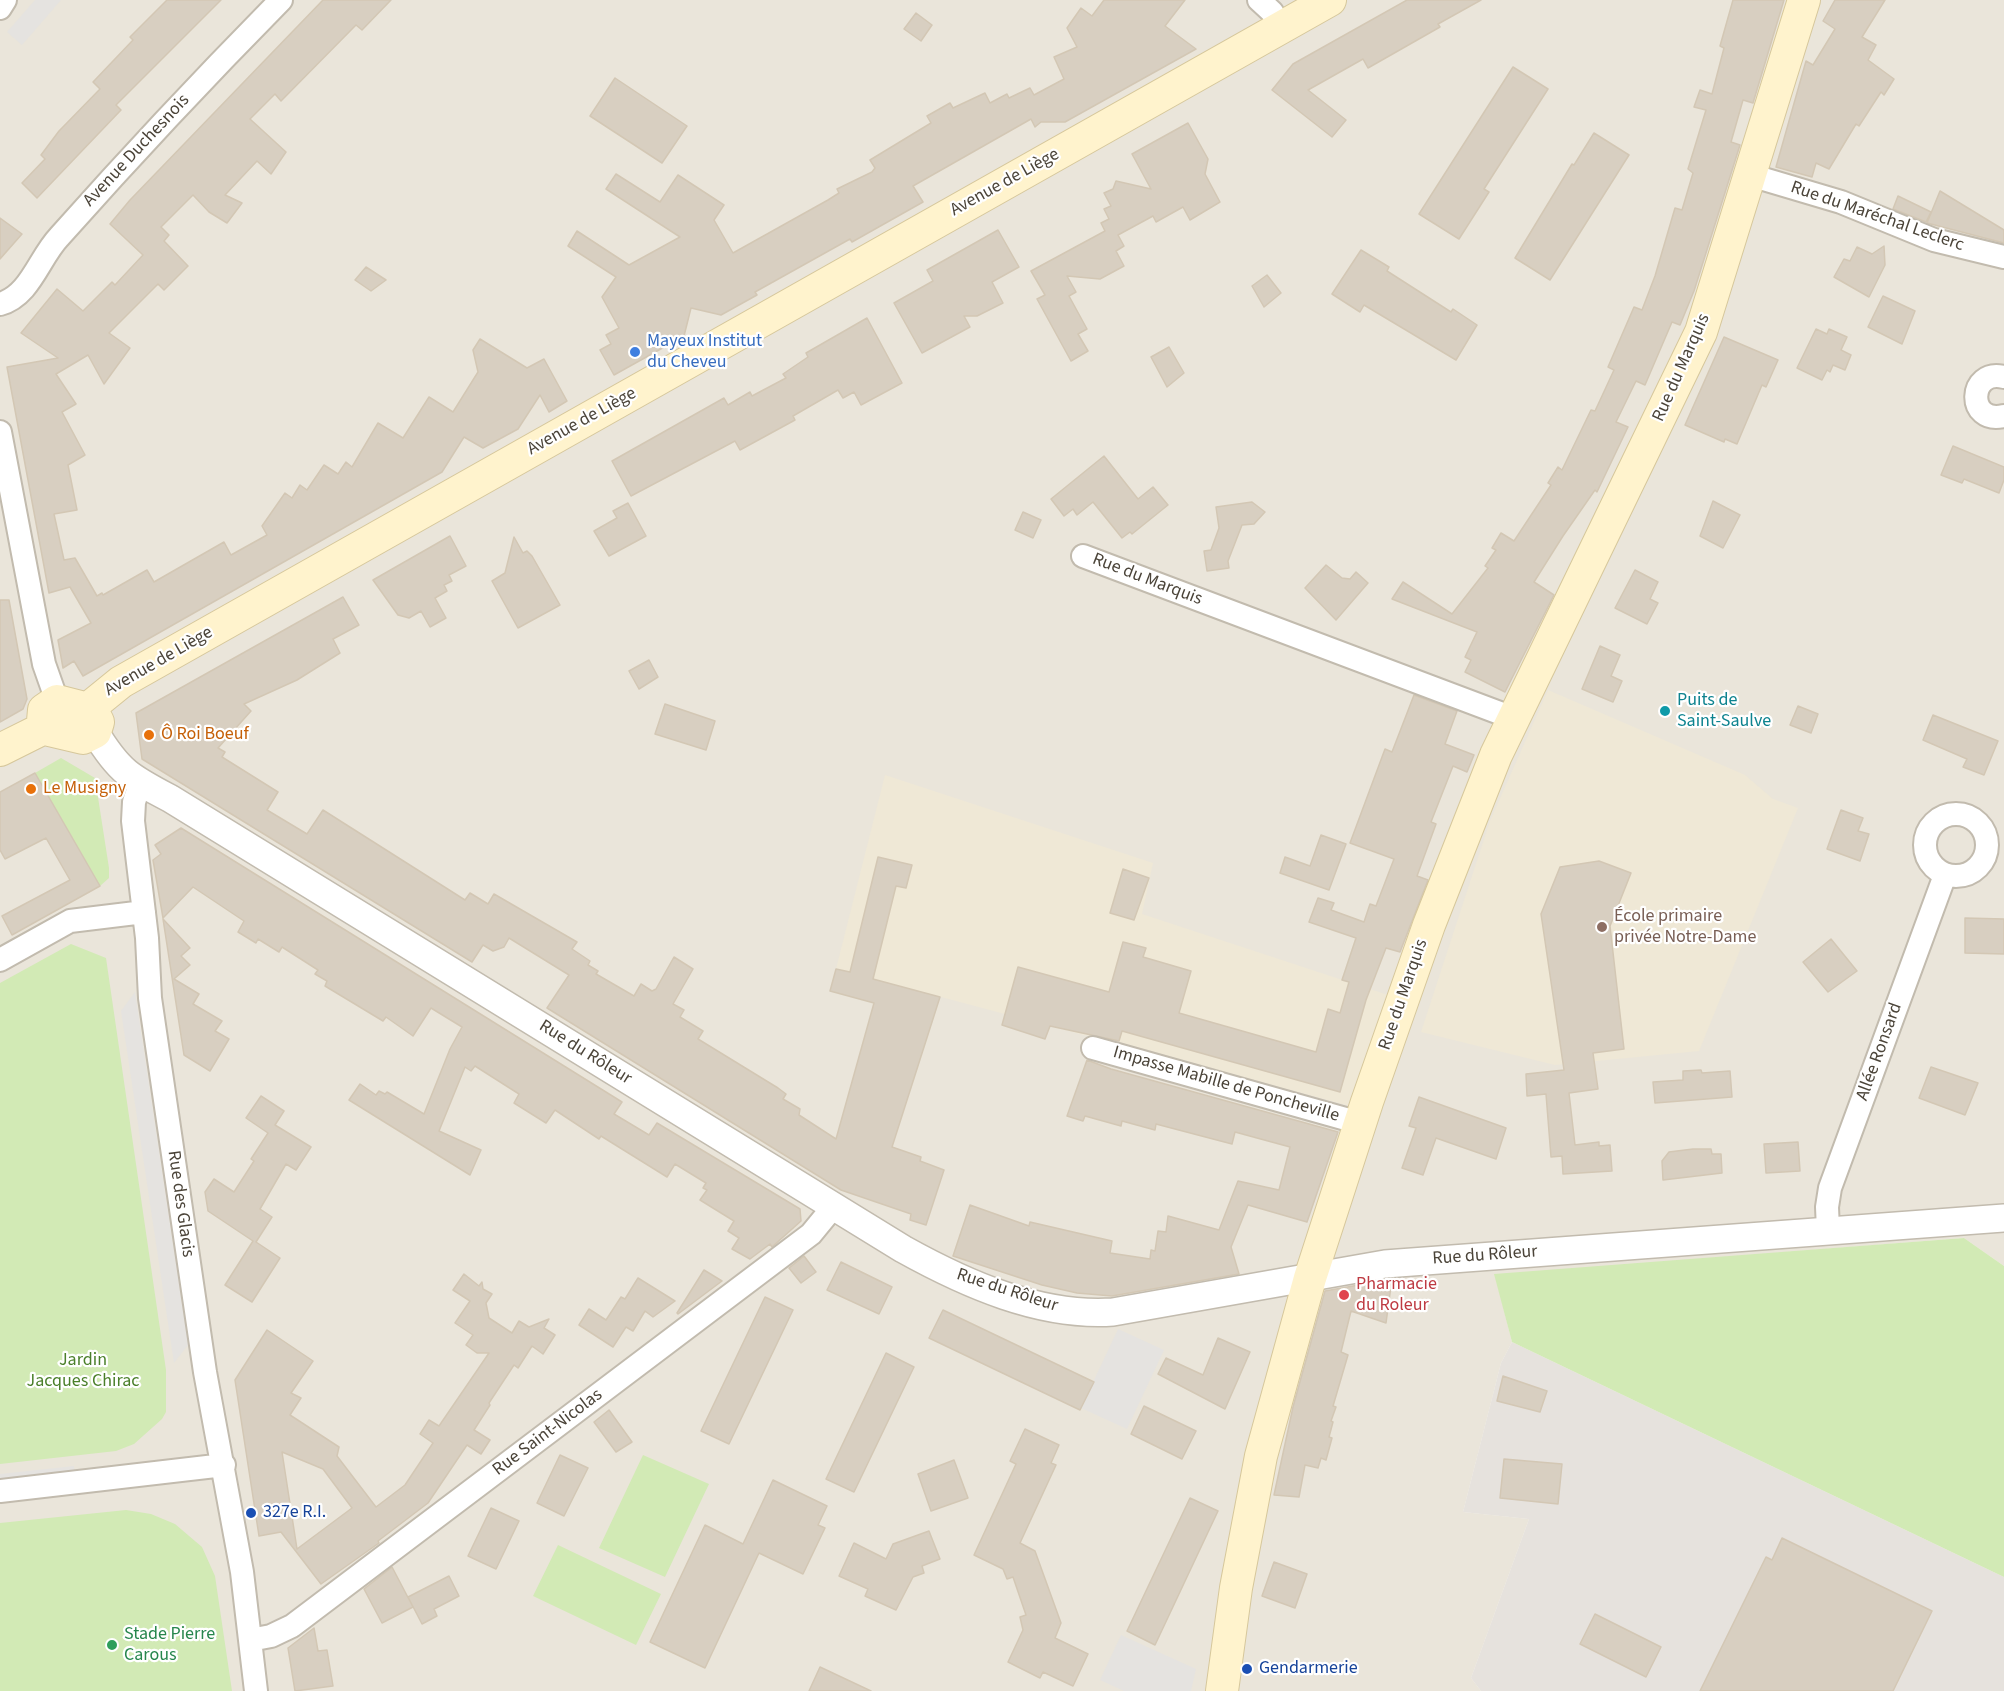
<!DOCTYPE html>
<meta charset="utf-8">
<style>
body{margin:0}
canvas{display:block;background:#f6f3ec}
</style>
<canvas width="2004" height="1691"></canvas>
<script>
const ctx = document.querySelector('canvas').getContext('2d');
ctx.lineJoin = 'round';
function fillPath(path, color) { ctx.fillStyle = color; ctx.fill(path, 'evenodd'); }
function strokePath(path, color, width, dash) { ctx.strokeStyle = color; ctx.lineWidth = width; ctx.lineCap = dash ? 'butt' : 'round'; ctx.setLineDash(dash || []); ctx.stroke(path); }
function label(font, color, halo, rows, align = 'center') {
  ctx.font = font + ' "Source Sans 3",sans-serif'; ctx.lineWidth = 4.5; ctx.setLineDash([]); ctx.textBaseline = 'middle'; ctx.strokeStyle = halo; ctx.fillStyle = color; for (const [text, x, y, turn = 0] of rows) {
    ctx.save(); ctx.translate(x, y); ctx.rotate((+turn || 0) * Math.PI / 180); ctx.textAlign = isNaN(turn) ? turn : align; if (halo) ctx.strokeText(text, 0, 0); ctx.fillText(text, 0, 0); ctx.restore();
  }
}
const residential = new Path2D(`
 M0 0H2004V1266L1964 1238 1495 1275 1512 1342 1501 1363 1463 1512 1529 1519 1471 1678 1481 1691H0Z`);
const industrial = new Path2D(`
 M1512 1342 2004 1577V1691H1481L1471 1678 1529 1519 1463 1512 1501 1363Z`);
const education = new Path2D(`
 M1548 690 1745 775 1773 799 1798 808 1699 1051 1555 1065 1421 1032 1490 821Z
 M885 775 1153 863 1142 914 1388 995 1350 1106 836 969Z`);
const green = new Path2D(`
 M61 758 95 778 109 868V878L100 886 35 773Z
 M71 944 106 958 166 1370V1412L162 1419 134 1444 116 1451 0 1464V983Z
 M1964 1238 2004 1266V1577L1512 1342 1494 1274Z
 M643 1455 709 1484 665 1577 599 1548Z
 M126 1510 151 1514 175 1524 202 1547 215 1576 232 1691H0V1523Z
 M558 1545 661 1594 636 1645 533 1596Z`);
const parking = new Path2D(`
 M35 0H61L22 45 7 32Z
 M135 992 188 1345 174 1363 121 1011Z
 M1118 1329 1164 1350 1127 1429 1081 1408Z
 M74 1466 75 1474 0 1483V1474Z
 M1121 1635 1196 1669 1191 1691H1124L1100 1680Z`);
const building = new Path2D(`
 M167 0H221L116 105 121 110 37 198 22 183 45 159 41 155 59 131 100 89 93 82 133 40 130 37Z
 M323 0H391L362 30 356 25 281 101 275 94 250 119 286 152 271 174 257 161 225 195 242 203 227 223 209 212 193 195 161 227 169 235 164 241 188 266 164 290 158 284 109 333 130 348 104 384 88 355 56 374 76 404 62 412 85 455 68 465 77 510 54 514 64 560 75 558 97 596 102 593 103 595 147 570 154 582 224 542 231 555 267 535 262 526 285 493 292 498 300 485 307 490 324 465 338 474 346 462 352 467 378 423 403 438 429 397 453 412 478 372 473 350 480 339 527 368 544 359 567 401 549 412 540 395 518 429 483 448 464 437 442 472 83 676 74 661 63 668 58 640 91 623 70 587 49 593 7 367 58 358 21 333 57 289 83 311 112 282 115 285 143 255 110 224 130 200Z
 M1104 0H1185L1165 26 1196 49 1065 122H1041L1035 127 1031 119 913 186 923 202 852 242 850 239 755 292 757 295 721 315 691 308 684 336 614 375 600 350 611 344 606 335 619 328 602 297 616 277 568 246 577 231 629 265 680 237 606 189 616 174 660 202 678 175 724 205 714 220 733 253 828 200 839 193 837 189 872 172 875 168 870 160 931 123 927 116 950 103 953 108 985 93 990 103 1007 94 1009 98 1030 88 1034 95 1064 79 1054 57 1077 47 1067 28 1081 8 1092 16Z
 M1407 0H1481L1438 24 1440 27 1368 68 1363 59 1308 90 1346 120 1332 137 1272 90 1293 64Z
 M1733 0H1784L1753 103 1743 100 1731 142 1740 145 1694 291 1680 325 1672 322 1645 385 1636 381 1616 422 1628 427 1597 492 1595 490 1563 536 1534 582 1554 595 1505 692 1465 672 1471 660 1465 657 1477 632 1392 599 1403 582 1452 614 1488 568 1485 566 1496 550 1492 548 1501 533 1514 541 1551 485 1548 483 1558 467 1562 470 1591 410 1595 411 1614 370 1608 367 1634 307 1642 310 1655 276 1675 208 1682 210 1693 173 1688 169 1706 110 1694 107 1700 90 1712 94 1724 48 1720 46Z
 M1835 0H1885L1862 37 1876 45 1868 60 1894 79 1884 95 1881 92 1859 126 1856 124 1829 169 1816 163 1812 177 1776 167 1806 61 1813 65 1835 29 1823 21Z
 M916 13 932 25 921 41 904 29Z
 M1513 67 1548 89 1484 189 1489 192 1459 239 1419 214Z
 M615 78 687 126 662 163 590 116Z
 M1188 123 1208 159 1205 174 1220 202 1190 220 1183 207 1156 222 1153 216 1118 235 1124 246 1116 251 1124 266 1100 279 1067 276 1076 292 1069 296 1087 329 1078 334 1088 351 1071 361 1037 299 1045 295 1031 271 1105 231 1101 223 1109 219 1104 209 1111 206 1104 193 1113 189 1116 181 1151 189 1132 154Z
 M1594 133 1629 155 1550 280 1515 258 1572 164 1574 165Z
 M1940 191 2004 230V243L1927 223Z
 M1898 196 1931 212 1926 222 1893 209Z
 M0 218 22 234 0 259Z
 M998 230 1019 267 992 282 1003 303 977 316H964L970 327 922 353 894 303 933 281 927 270Z
 M1884 246 1885 265 1869 297 1834 277 1844 259 1850 261 1857 247 1872 254Z
 M1361 250 1389 267 1387 271 1451 312 1453 309 1477 325 1456 360 1364 305 1360 312 1332 294Z
 M366 267 386 280 371 291 355 280Z
 M1267 275 1281 293 1264 307 1252 286Z
 M1883 296 1915 311 1902 344 1868 327Z
 M867 318 902 383 861 405 854 392 843 398 838 390 793 416 795 420 740 450 735 441 631 496 612 461 724 398 728 405 750 392 752 396 786 378 783 374 808 357 806 353Z
 M1816 329 1827 334 1829 329 1847 337 1841 350 1851 355 1845 370 1833 365 1830 372 1827 370 1822 380 1797 368Z
 M1724 337 1778 360 1766 387 1762 385 1737 444 1725 439 1724 442 1685 425Z
 M1169 347 1184 373 1167 387 1151 357Z
 M1953 446 2004 467V480L1999 493 1964 479 1962 483 1941 475Z
 M1104 456 1138 499 1153 487 1168 505 1132 534 1130 532 1122 538 1093 502 1077 515 1073 509 1064 516 1051 499Z
 M1713 501 1740 515 1723 548 1700 536Z
 M1252 502 1265 512 1254 524 1242 525 1228 561 1229 568 1207 571 1204 551 1211 550 1219 528 1216 507Z
 M628 503 646 536 609 556 594 531 617 518 613 511Z
 M1023 512 1041 520 1033 538 1015 530Z
 M450 536 466 566 449 575 452 581 444 585 447 591 435 598 446 618 430 627 421 611 409 618 398 615 373 580Z
 M514 537 523 553 527 551 532 556 560 605 518 628 492 581 505 573Z
 M1326 565 1342 578 1350 579 1356 572 1368 583 1336 620 1305 588Z
 M1635 570 1658 582 1650 599 1658 603 1647 624 1615 608Z
 M343 597 359 625 333 639 340 653 297 680 244 704 251 711 218 748 225 752 222 757 278 792 267 810 307 834 323 810 465 900 470 893 488 904 494 894 577 942 572 949 590 961 588 965 598 971 596 974 634 996 641 984 652 991 656 989 674 957 693 969 673 1004 684 1010 680 1017 703 1031 698 1039 778 1088 786 1094 783 1099 800 1109 799 1115 836 1139 874 1003 830 991 836 969 850 972 878 857 912 865 906 888 896 886 873 979 940 997 892 1147 921 1157 920 1161 944 1170 926 1225 910 1220 911 1214 841 1190 547 1008 569 975 509 938 504 947 493 951 483 945 472 962 142 759 136 713Z
 M0 600H9L27 699 23 709 0 722Z
 M1600 646 1620 655 1611 676 1622 681 1613 702 1582 689Z
 M649 660 658 677 639 689 629 671Z
 M1414 695 1457 711 1445 744 1474 755 1467 772 1453 766 1431 822 1436 824 1417 876 1428 880 1400 952 1386 948 1366 1000 1340 1092 1122 1031 1119 1041 1050 1026 1045 1039 1002 1025 1018 967 1109 992 1123 942 1146 948 1143 957 1191 971 1179 1013 1316 1052 1328 1009 1340 1013 1349 982 1342 980 1356 938 1309 922 1318 898 1334 903 1331 910 1364 922 1370 904 1376 906 1394 859 1350 843 1385 749 1392 752Z
 M665 704 715 721 706 750 655 734Z
 M1798 706 1818 714 1811 733 1790 725Z
 M1933 715 1998 741 1984 775 1963 767 1967 759 1923 740Z
 M35 773 100 886 12 935 2 916 70 880 46 838 5 859 0 850V792Z
 M1841 810 1863 818 1858 831 1869 834 1860 861 1827 849Z
 M181 828 622 1102 614 1114 649 1135 657 1123 800 1209 801 1221 772 1247 770 1244 750 1259 732 1249 739 1238 728 1231 734 1221 700 1200 707 1190 703 1188 706 1183 675 1164 667 1177 601 1136 599 1139 555 1110 546 1123 514 1103 519 1094 475 1066 471 1071 465 1067 439 1131 481 1150 470 1175 349 1100 360 1084 376 1095 379 1091 385 1094 387 1092 424 1114 450 1049 462 1027 431 1008 413 1036 386 1017 383 1021 325 986 327 981 315 974 318 970 282 947 279 952 258 939 256 943 238 932 244 921 193 887 163 918 153 860 161 854 155 845Z
 M1321 835 1346 844 1329 890 1280 873 1285 857 1310 866Z
 M1599 861 1631 873 1610 926 1624 1049 1593 1053 1598 1089 1569 1093 1575 1145 1599 1142V1146L1610 1145 1612 1171 1563 1174 1562 1156 1551 1157 1546 1094 1527 1096 1526 1074 1564 1070 1541 914 1560 867Z
 M1123 869 1149 878 1134 920 1110 913Z
 M1965 918 2004 919V954L1965 953Z
 M163 919 190 948 181 956 190 965 174 979 199 994 193 1004 222 1021 215 1031 229 1039 210 1071 184 1055Z
 M1831 939 1857 971 1828 992 1803 962Z
 M1087 1060 1111 1069 1338 1132 1307 1222 1248 1205 1231 1247 1239 1274 1112 1296 1077 1293 1042 1285 953 1256 970 1205 1029 1226 1030 1222 1112 1241 1110 1253 1150 1259 1151 1250 1155 1251 1158 1231 1166 1232 1168 1216 1219 1230 1238 1181 1279 1190 1290 1147 1235 1132 1232 1144 1156 1124 1155 1130 1122 1121 1121 1126 1085 1116 1083 1121 1067 1116Z
 M1931 1067 1978 1083 1965 1115 1919 1098Z
 M1701 1070 1702 1073 1730 1071 1732 1097 1655 1103 1653 1082 1683 1080V1071Z
 M261 1096 284 1111 275 1125 311 1147 296 1170 286 1164 260 1209 272 1217 256 1242 280 1258 252 1302 225 1285 253 1241 208 1211 205 1192 214 1179 234 1192 254 1161 251 1159 268 1133 246 1118Z
 M1419 1097 1506 1128 1496 1159 1436 1138 1423 1175 1402 1168 1416 1128 1409 1126Z
 M1798 1142 1800 1171 1766 1173 1764 1144Z
 M1693 1149H1711L1712 1154H1721L1722 1173 1663 1180 1662 1161 1669 1152Z
 M804 1256 816 1272 801 1283 789 1268Z
 M841 1262 892 1287 879 1314 827 1290Z
 M704 1270 722 1281 678 1314 677 1313Z
 M464 1274 479 1286 482 1282 483 1289 492 1294 486 1303 489 1318 512 1333 519 1321 529 1327 549 1319 544 1328 555 1335 543 1354 532 1346 518 1368 514 1365 489 1403 490 1405 474 1430 490 1440 481 1454 467 1445 428 1503 378 1541 379 1543 321 1584 281 1532 259 1536 235 1380 267 1330 313 1361 291 1393 301 1398 290 1415 339 1447 337 1456 376 1507 405 1485 433 1443 420 1434 429 1420 439 1426 489 1353H477L466 1345 473 1335 455 1323 470 1301 453 1290ZM282 1452 323 1469 352 1508 297 1549Z
 M638 1278 675 1301 653 1317 645 1311 633 1331 626 1327 613 1347 579 1325 589 1309 606 1320 621 1297 625 1299Z
 M1392 1279 1386 1323 1351 1311 1341 1352 1348 1355 1333 1406 1336 1407 1331 1421 1333 1422 1329 1437 1332 1438 1326 1460 1321 1458 1318 1468 1305 1465 1299 1497 1274 1495 1293 1407 1325 1291Z
 M765 1297 793 1310 729 1444 701 1431Z
 M943 1310 1094 1382 1080 1410 929 1338Z
 M1218 1338 1250 1352 1225 1409 1158 1374 1166 1358 1203 1375Z
 M886 1353 914 1367 854 1492 826 1479Z
 M1503 1376 1547 1391 1540 1412 1497 1401Z
 M1144 1406 1196 1431 1182 1459 1131 1434Z
 M609 1410 632 1442 616 1452 594 1422Z
 M1025 1429 1059 1445 1051 1463 1056 1465 1020 1543 1035 1551 1061 1623 1055 1638 1088 1654 1073 1686 1043 1672 1040 1678 1008 1662 1023 1630 1020 1617 1026 1615 1013 1577 1007 1579 1003 1569 974 1555 1016 1464 1010 1461Z
 M560 1455 588 1468 564 1516 537 1503Z
 M1504 1459 1562 1464 1558 1504 1500 1498Z
 M954 1460 968 1498 931 1511 918 1474Z
 M773 1480 827 1506 818 1525 825 1528 803 1574 759 1553 705 1668 650 1642 705 1525 743 1544Z
 M1190 1498 1218 1511 1155 1645 1127 1631Z
 M491 1508 519 1521 496 1569 468 1556Z
 M929 1531 940 1559 922 1566 924 1573 913 1577 896 1610 865 1596 868 1589 839 1576 854 1543 886 1559 893 1544Z
 M1782 1538 1932 1611 1893 1691H1700L1766 1557 1772 1560Z
 M1274 1562 1307 1574 1295 1608 1262 1596Z
 M392 1567 413 1607 382 1623 364 1589Z
 M449 1576 459 1596 434 1609 437 1616 422 1624 408 1597Z
 M1595 1614 1661 1647 1646 1677 1580 1644Z
 M314 1628 318 1651 327 1650 333 1686 295 1691 288 1648Z
 M820 1667 871 1691H809Z`);
const minor = new Path2D(`
 M1259 0 1272 12 1281 28
 M0 8 5 0
 M1750 175 1841 202 1934 240 2004 257
 M0 304C30 296 39 258 59 237 131 156 205 77 281 0
 M2004 377C1968 368 1966 425 2004 416
 M0 432 44 664 57 701
 M1083 556 1513 718
 M140 784 134 802 133 821 147 938 150 998 205 1372 242 1572 256 1691
 M1925 845a31 31 0 1 1 62 0a31 31 0 1 1-62 0Z
 M0 960 70 921 144 912
 M1093 1048 1360 1123
 M1828 1230 1827 1207 1830 1188 1945 875
 M0 1491 224 1465
 M250 1640 271 1636 292 1626 811 1234 834 1206`);
const tertiary = new Path2D(`
 M95 732C119 772 131 778 171 799L903 1249C966 1284 1040 1317 1113 1312L1385 1264 2004 1218`);
const secondary = new Path2D(`
 M57 701 92 710 98 722 95 732 83 738 49 730 43 721 44 710Z
 M89 708 121 682 1330 0
 M0 750 46 727
 M1222 1691 1236 1588 1261 1456 1310 1278 1367 1102 1429 925 1496 755 1701 332 1804 0`);
const markers = [
 [635,352,6,"#3f7fe0"],
 [1665,711,6,"#0f9aa8"],
 [149,735,6,"#e8710a"],
 [31,789,6,"#e8710a"],
 [1602,927,6,"#8d6e63"],
 [1344,1295,6,"#e0444e"],
 [251,1513,6,"#1a4fb4"],
 [112,1645,6,"#2e9e5b"],
 [1247,1669,6,"#1a4fb4"]
];
const streetNames = [
 ["Avenue Duchesnois",137,151,-47],
 ["Avenue de Liège",1005,183,-29],
 ["Rue du Maréchal Leclerc",1877,217,19],
 ["Rue du Marquis",1682,368,-66],
 ["Avenue de Liège",582,422,-29],
 ["Rue du Marquis",1147,580,21],
 ["Avenue de Liège",159,662,-30],
 ["Rue du Marquis",1404,995,-71],
 ["Allée Ronsard",1880,1052,-70],
 ["Rue du Rôleur",585,1053,32],
 ["Impasse Mabille de Poncheville",1226,1085,16],
 ["Rue des Glacis",180,1204,82],
 ["Rue du Rôleur",1485,1256,-4],
 ["Rue du Rôleur",1007,1291,18],
 ["Rue Saint-Nicolas",548,1433,-37]
];
const shopNames = [
 ["Mayeux Institut",647,342],
 ["du Cheveu",647,363]
];
const cultureNames = [
 ["Puits de",1677,701],
 ["Saint-Saulve",1677,722]
];
const foodNames = [
 ["Ô Roi Boeuf",161,735],
 ["Le Musigny",43,789]
];
const educationNames = [
 ["École primaire",1614,917],
 ["privée Notre-Dame",1614,938]
];
const healthNames = [
 ["Pharmacie",1356,1285],
 ["du Roleur",1356,1306]
];
const parkNames = [
 ["Jardin",83,1361],
 ["Jacques Chirac",83,1382]
];
const transitNames = [
 ["327e R.I.",263,1513],
 ["Gendarmerie",1259,1669]
];
const leisureNames = [
 ["Stade Pierre",124,1635],
 ["Carous",124,1656]
];
fillPath(residential, '#eae5da');
fillPath(industrial, '#e6e2dd');
fillPath(education, '#efe8d6');
fillPath(green, '#d2eab5');
fillPath(parking, '#e5e3e0');
fillPath(building, '#d8cfc1');
strokePath(building, '#d3c7b4', 1.5);
strokePath(minor, '#c2bbae', 26);
strokePath(tertiary, '#c2bbae', 30);
strokePath(secondary, '#d6c79b', 34);
strokePath(minor, '#fff', 22);
strokePath(tertiary, '#fff', 27);
strokePath(secondary, '#fff3cd', 32);
for (const [x, y, r, color] of markers) { const dot = new Path2D(); dot.arc(x, y, r, 0, 2 * Math.PI); ctx.fillStyle = color; ctx.fill(dot); strokePath(dot, '#fff', 2); }
label('18px', '#4b4439', '#fff', streetNames);
label('18px', '#366cbe', '#fff', shopNames, 'left');
label('18px', '#0d838f', '#fff', cultureNames, 'left');
label('18px', '#c56008', '#fff', foodNames, 'left');
label('18px', '#785e54', '#fff', educationNames, 'left');
label('18px', '#be3a42', '#fff', healthNames, 'left');
label('18px', '#4a7f2a', '#fff', parkNames);
label('18px', '#164399', '#fff', transitNames, 'left');
label('18px', '#27864d', '#fff', leisureNames, 'left');
</script>
